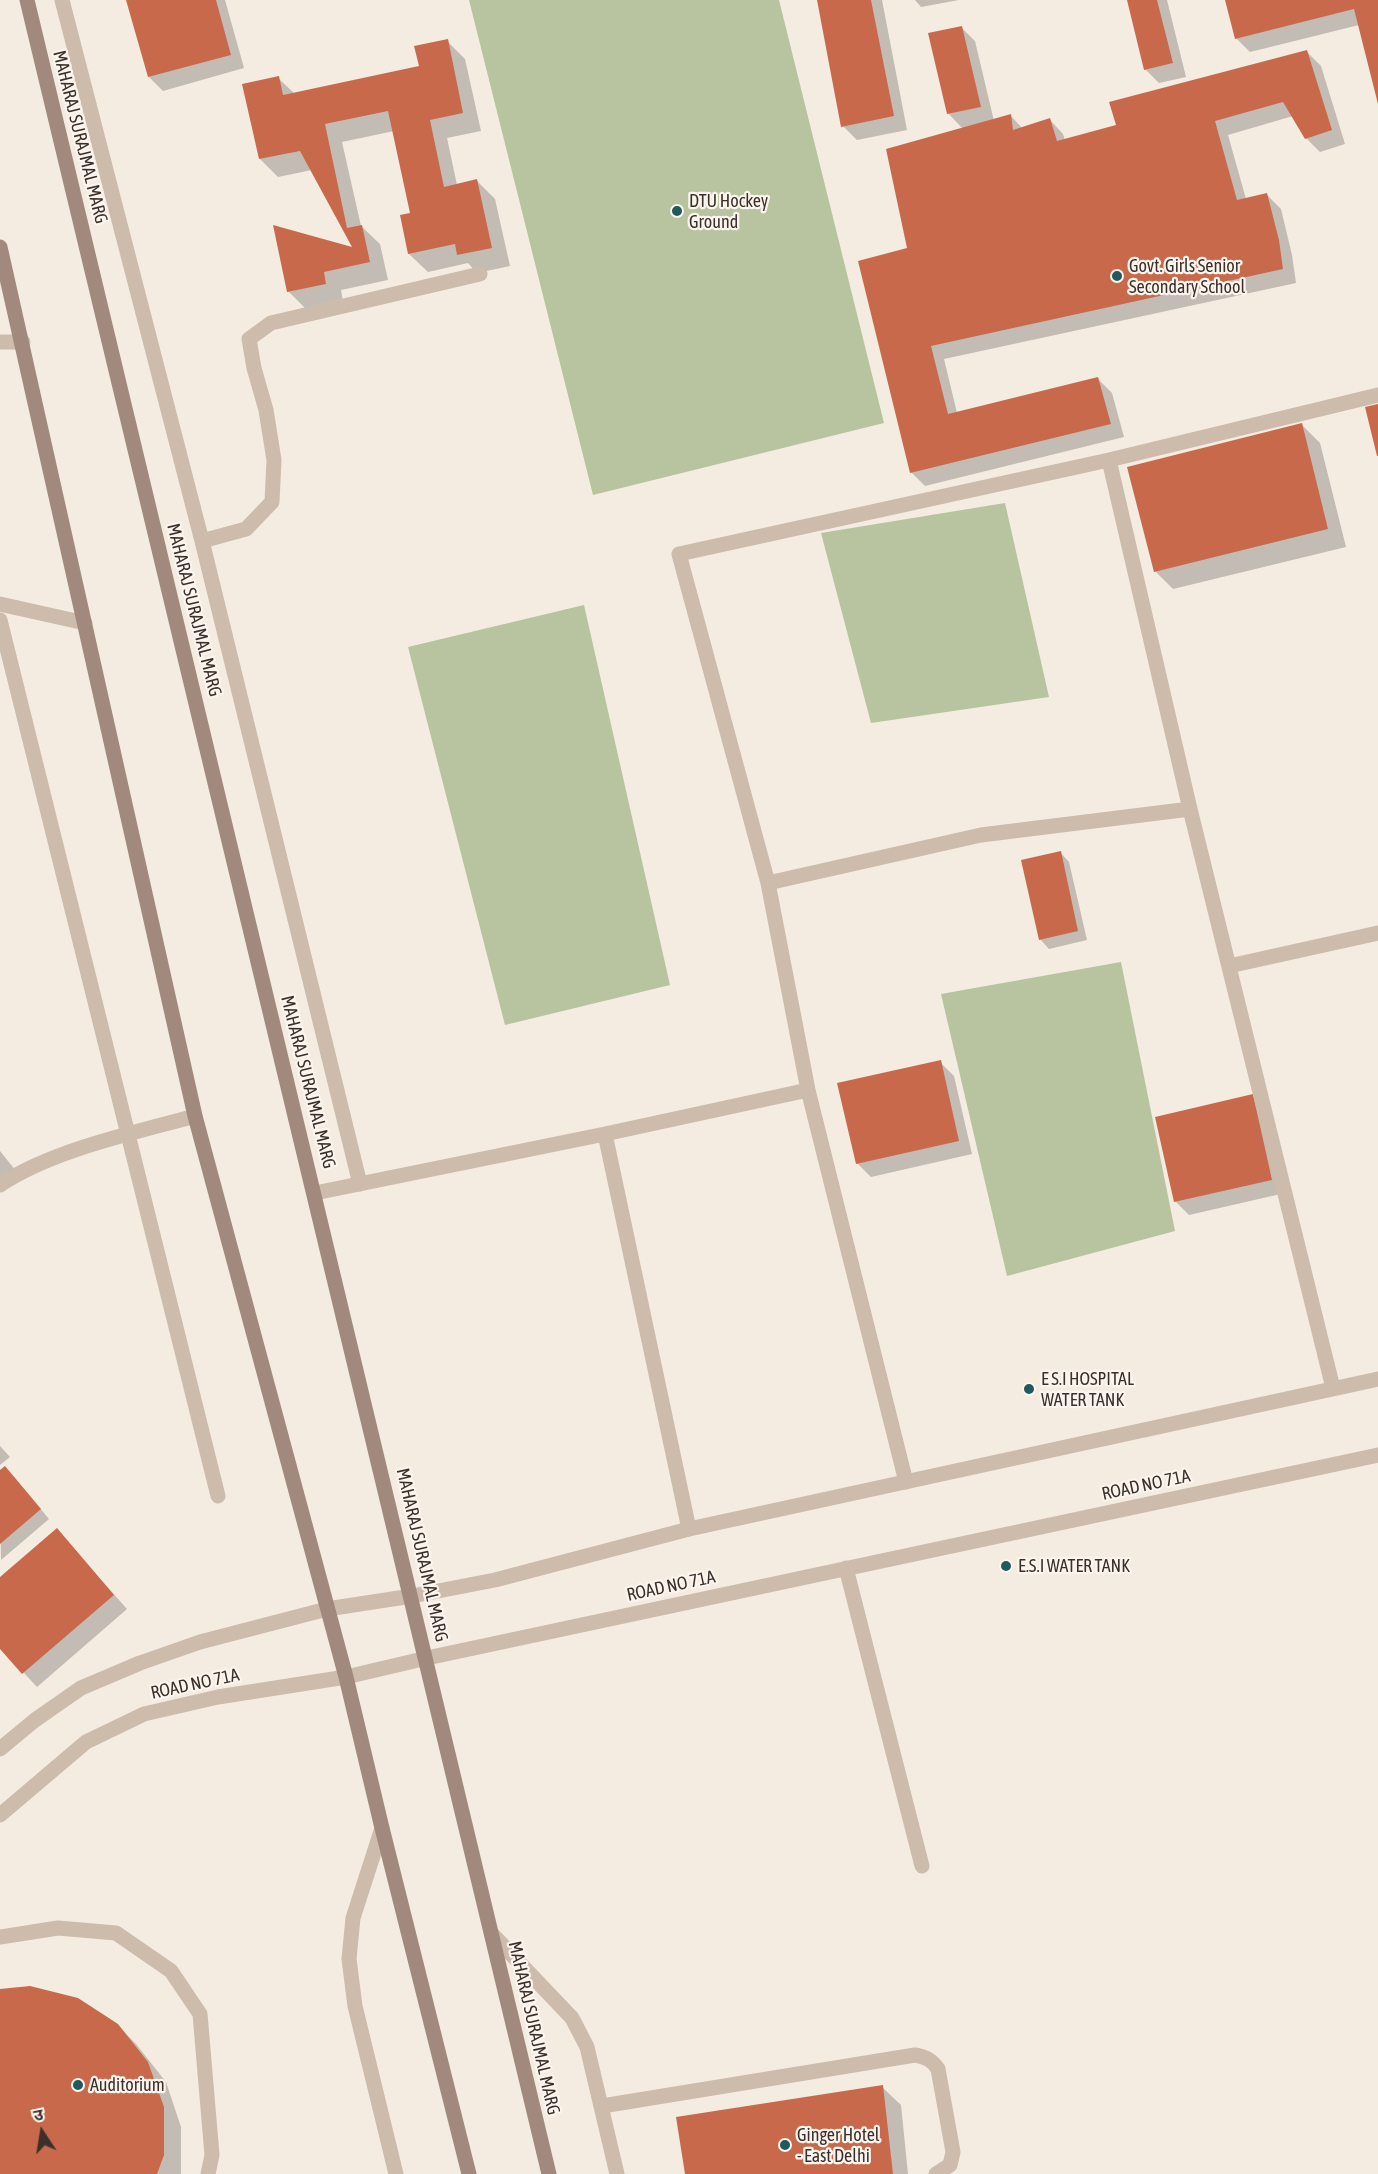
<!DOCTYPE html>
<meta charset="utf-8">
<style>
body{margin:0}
#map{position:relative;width:1378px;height:2174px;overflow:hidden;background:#f4ebe1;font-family:"Asap Condensed","Noto Sans Devanagari",sans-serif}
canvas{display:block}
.north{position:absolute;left:12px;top:2102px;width:60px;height:60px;-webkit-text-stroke:4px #fbf5ee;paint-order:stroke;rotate:348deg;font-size:16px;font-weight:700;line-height:24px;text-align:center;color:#3b302b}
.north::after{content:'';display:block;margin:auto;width:21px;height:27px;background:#3b302b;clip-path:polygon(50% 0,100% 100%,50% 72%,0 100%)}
</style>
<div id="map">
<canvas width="1378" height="2174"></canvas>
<div class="north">उ</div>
</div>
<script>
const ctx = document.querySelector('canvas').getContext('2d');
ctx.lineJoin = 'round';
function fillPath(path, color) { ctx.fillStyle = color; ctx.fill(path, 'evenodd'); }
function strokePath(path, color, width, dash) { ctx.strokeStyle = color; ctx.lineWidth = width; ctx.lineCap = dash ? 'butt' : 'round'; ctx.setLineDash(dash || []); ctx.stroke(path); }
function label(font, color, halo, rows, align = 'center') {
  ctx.font = font + ' "Asap Condensed",sans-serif'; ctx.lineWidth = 4.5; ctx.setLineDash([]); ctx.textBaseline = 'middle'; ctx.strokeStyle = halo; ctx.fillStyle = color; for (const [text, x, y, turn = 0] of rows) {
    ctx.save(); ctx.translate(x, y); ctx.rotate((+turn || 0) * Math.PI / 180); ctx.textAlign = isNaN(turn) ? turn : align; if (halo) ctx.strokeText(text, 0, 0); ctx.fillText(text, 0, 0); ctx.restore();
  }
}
const green = new Path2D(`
 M469 0H779L884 423 593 495Z
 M1005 503 1049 697 871 723 821 533Z
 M584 605 670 985 505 1025 408 647Z
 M1121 962 1175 1231 1007 1276 941 994Z`);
const shadow = new Path2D(`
 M128 0H225L244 68 163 91 149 77Z
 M818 0H882L907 130 857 140 843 126Z
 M915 0H959L921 7Z
 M1128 0H1167L1186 77 1159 83 1145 69Z
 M1227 0H1378V101L1359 25 1250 52 1236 38Z
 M961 27 975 41 994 121 1011 116 1023 129 1050 120 1063 134 1065 140 1118 126 1307 52 1321 66 1345 144 1320 152 1306 138 1293 116 1228 135 1246 199 1267 195 1281 209 1292 255 1296 283 944 359 957 413 1098 379 1112 393 1124 437 925 486 911 472 909 249 963 129 948 113Z
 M447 41 465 59 481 131 447 138 457 185 477 181 495 199 510 266 477 273 468 263 428 272 409 254 401 217 412 214 394 131 342 142 361 226 380 244 388 280 341 290 343 302 307 310 288 291 355 250 312 170 278 177 260 159 278 78 295 94 421 67Z
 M1302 425 1320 443 1346 547 1173 589 1155 571Z
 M1060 852 1069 862 1087 940 1049 949 1040 939Z
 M940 1062 954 1076 972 1154 871 1177 857 1163Z
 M1253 1096 1285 1193 1189 1215 1175 1201Z
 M0 1151 16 1171 0 1184Z
 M0 1446 10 1457 0 1465Z
 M0 1472 14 1477 49 1519 1 1560Z
 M57 1530 127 1609 37 1687 0 1647V1579Z
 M0 1991 117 2025 136 2044 166 2082 181 2127V2174H0Z
 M882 2087 901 2105 908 2174H686Z`);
const building = new Path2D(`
 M126 0H216L231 55 148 77Z
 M817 0H871L894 116 841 127Z
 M1127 0H1157L1173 63 1144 70Z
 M1225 0H1378V104L1354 9 1235 39Z
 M962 26 981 107 947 114 928 33Z
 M448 39 463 113 430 120 444 187 477 179 492 248 457 255 455 244 408 254 400 215 410 213 388 111 325 124 347 228 362 225 370 262 324 272 326 284 287 292 273 225 352 247 300 151 259 159 242 84 279 76 283 95 419 66 414 46Z
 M1307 50 1332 130 1305 139 1283 102 1215 121 1237 200 1267 193 1279 240 1283 269 931 346 948 414 1098 377 1111 424 910 473 858 261 907 248 886 149 1011 114 1013 130 1050 118 1057 141 1116 125 1109 102Z
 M1378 404V456H1377L1365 407Z
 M1302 423 1328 529 1154 572 1127 467Z
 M1061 851 1078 931 1039 940 1021 860Z
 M941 1060 959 1141 856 1164 837 1083Z
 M1253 1094 1272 1180 1174 1202 1155 1117Z
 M5 1466 41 1509 0 1544V1470Z
 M57 1528 114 1595 22 1674 0 1649V1577Z
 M30 1986 78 1998 118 2024 148 2062 164 2107V2155L157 2174H0V1989Z
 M883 2085 893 2174H685L676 2117Z`);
const service = new Path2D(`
 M62 0 202 541 360 1184
 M202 541 246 529 272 502 274 460 266 410 254 368 249 339 271 323 480 274
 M0 620 218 1496
 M846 1568 922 1866
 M0 1937 58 1928 116 1933 171 1971 200 2014 212 2155 208 2174
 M602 2106 915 2055C926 2057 932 2060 938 2069L953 2152 950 2165 936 2174`);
const minor = new Path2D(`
 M0 342H23
 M1109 460 1190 809 1333 1388
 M0 604 85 623
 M768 883 981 835 1190 809
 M1229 966 1378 933
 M605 1134 689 1529
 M0 1185C52 1150 134 1133 195 1116
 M315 1193 605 1134 808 1090
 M906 1482 808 1090 768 883 679 554 1109 460 1378 395`);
const tertiary = new Path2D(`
 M0 1749 35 1720 81 1688 140 1663 200 1642 327 1609 412 1596 495 1580 689 1529 1378 1379
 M0 1815 86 1742 144 1714 218 1697 346 1677 427 1658 1378 1455
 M382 1828 353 1918 349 1959 355 2006 396 2174
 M493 1935 572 2018 587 2047 617 2174`);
const secondary = new Path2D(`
 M27 0 549 2174
 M0 247 195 1116 346 1677 382 1828 469 2174`);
const markers = [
 [677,211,6,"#1f5a5e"],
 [1117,276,6,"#1f5a5e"],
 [1029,1389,6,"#1f5a5e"],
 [1006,1566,6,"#1f5a5e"],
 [78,2085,6,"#1f5a5e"],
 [785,2145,6,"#1f5a5e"]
];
const streetNames = [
 ["MAHARAJ SURAJMAL MARG",80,137,76],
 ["MAHARAJ SURAJMAL MARG",194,610,76],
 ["MAHARAJ SURAJMAL MARG",308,1082,76],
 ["ROAD NO 71A",1146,1485,-12],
 ["MAHARAJ SURAJMAL MARG",422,1555,77],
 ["ROAD NO 71A",671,1586,-12],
 ["ROAD NO 71A",195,1684,-12],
 ["MAHARAJ SURAJMAL MARG",534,2028,77]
];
const poiNames = [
 ["DTU Hockey",689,201],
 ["Ground",689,222],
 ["Govt. Girls Senior",1129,266],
 ["Secondary School",1129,287],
 ["E S.I HOSPITAL",1041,1379],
 ["WATER TANK",1041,1400],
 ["E.S.I WATER TANK",1018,1566],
 ["Auditorium",90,2085],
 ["Ginger Hotel",797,2135],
 ["- East Delhi",797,2156]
];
fillPath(green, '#b8c4a0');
fillPath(shadow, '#0003');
fillPath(building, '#c8694b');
strokePath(service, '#cdbbac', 15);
strokePath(minor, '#cdbbac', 15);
strokePath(tertiary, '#cdbbac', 15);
strokePath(secondary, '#a18a7d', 15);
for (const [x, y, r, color] of markers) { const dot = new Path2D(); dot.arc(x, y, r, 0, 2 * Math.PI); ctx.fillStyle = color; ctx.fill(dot); strokePath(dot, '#fbf5ee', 2); }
label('18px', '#3b302b', '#fbf5ee', streetNames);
label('18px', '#3b302b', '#fbf5ee', poiNames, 'left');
</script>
